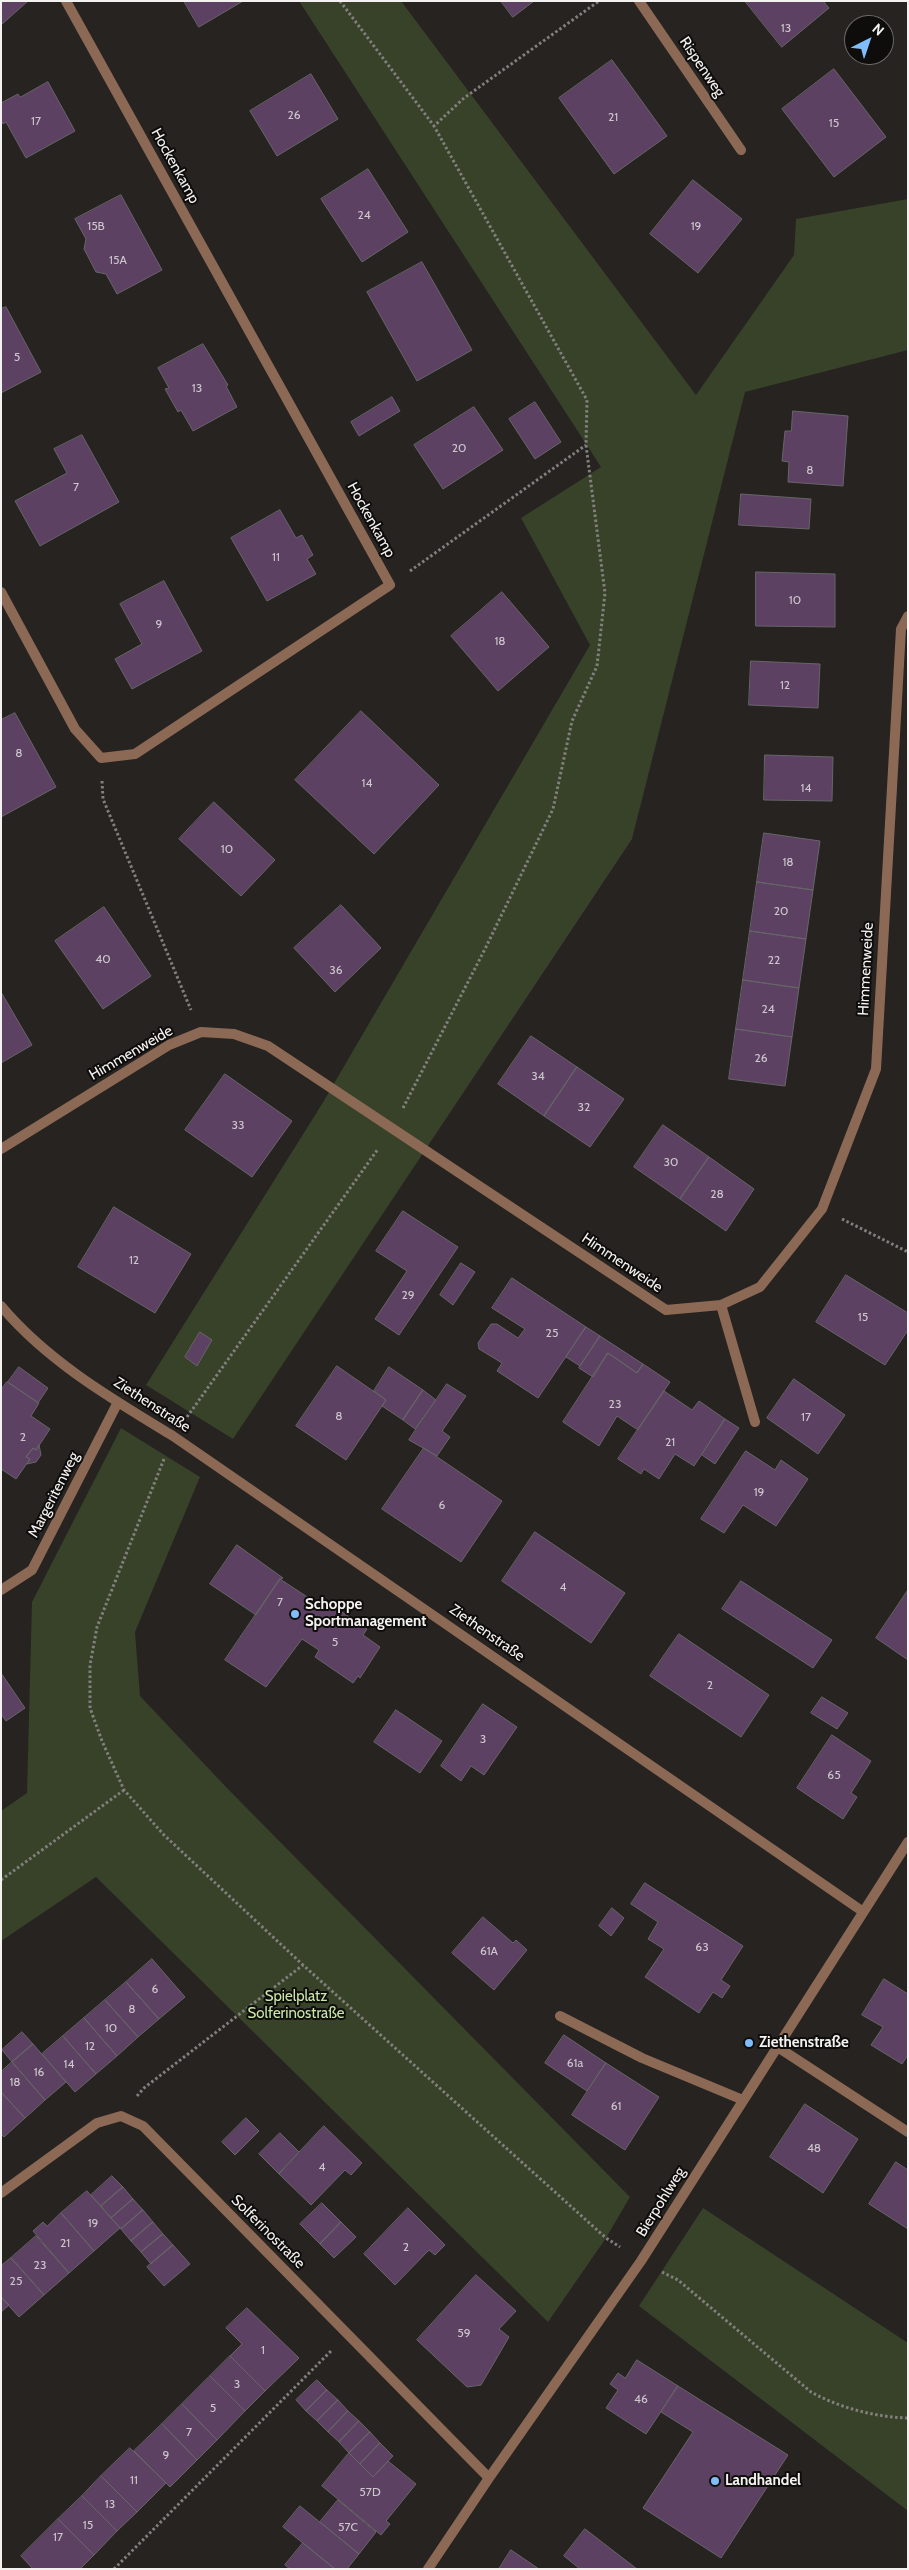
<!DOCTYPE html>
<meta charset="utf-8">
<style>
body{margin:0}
#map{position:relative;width:909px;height:2570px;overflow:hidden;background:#262321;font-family:Cabin,sans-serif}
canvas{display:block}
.frame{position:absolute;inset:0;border:2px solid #f3f2f0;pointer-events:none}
.north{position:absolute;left:844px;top:15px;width:50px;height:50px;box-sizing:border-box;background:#0e0d0c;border:1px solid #6a6967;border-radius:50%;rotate:41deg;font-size:14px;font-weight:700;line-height:20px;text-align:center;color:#f3f2f0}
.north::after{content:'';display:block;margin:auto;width:18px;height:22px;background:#81bdfa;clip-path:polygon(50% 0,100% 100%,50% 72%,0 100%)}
</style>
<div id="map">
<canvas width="909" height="2570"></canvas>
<div class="frame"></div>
<div class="north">N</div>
</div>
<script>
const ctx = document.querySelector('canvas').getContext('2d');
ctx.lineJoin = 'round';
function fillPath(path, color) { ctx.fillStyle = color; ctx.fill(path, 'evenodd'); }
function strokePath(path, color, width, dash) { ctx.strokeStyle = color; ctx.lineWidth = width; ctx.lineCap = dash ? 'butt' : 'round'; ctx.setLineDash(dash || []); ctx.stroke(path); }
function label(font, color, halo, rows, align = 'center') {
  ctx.font = font + ' Cabin,sans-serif'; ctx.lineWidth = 4; ctx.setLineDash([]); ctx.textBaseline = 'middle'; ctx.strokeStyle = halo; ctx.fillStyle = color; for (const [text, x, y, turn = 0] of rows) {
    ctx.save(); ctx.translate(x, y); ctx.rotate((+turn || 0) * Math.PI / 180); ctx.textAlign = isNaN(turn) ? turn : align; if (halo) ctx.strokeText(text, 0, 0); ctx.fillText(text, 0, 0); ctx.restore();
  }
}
const green = new Path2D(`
 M299 1H401L696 395 794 255 796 219 908 199V350L745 392 632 839 233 1439 146 1385 322 1104 590 645 521 518 601 467Z
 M121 1428 200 1477 135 1632 140 1696 227 1788 630 2197 606 2238 548 2322 96 1877 1 1941V1811L27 1793 32 1602Z
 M703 2208 908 2343V2511L639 2306Z`);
const building = new Path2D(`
 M1 1H28L1 25Z
 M184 1H243L199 27Z
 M501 1H534L513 17Z
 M745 1H823L829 8 782 47Z
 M612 60 667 136 614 174 559 98Z
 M834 69 886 137 834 177 782 109Z
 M311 74 338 119 277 156 250 111Z
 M48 82 75 131 26 158 6 122 3 124 1 120V103L18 94 20 97Z
 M368 169 408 232 362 262 321 199Z
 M693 180 742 219 698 273 650 234Z
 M121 195 162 270 117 294 106 274 96 272 84 249 86 239 75 219Z
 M422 262 472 350 417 381 367 292Z
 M6 307 41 372 1 393V309Z
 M203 344 228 385 226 386 237 407 193 431 181 410 178 412 165 389 169 388 158 368Z
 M392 397 400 411 359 436 351 422Z
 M535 402 561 442 535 459 509 419Z
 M474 407 503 450 443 489 414 445Z
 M793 411 848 416 843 486 788 482 789 462 782 461 785 431H791Z
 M82 435 119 502 40 546 15 501 67 473 54 449Z
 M741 494 811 499 809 529 739 525Z
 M280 510 296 538 302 535 313 555 307 559 316 574 267 601 231 538Z
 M756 572 835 574V627L756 626Z
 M164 581 202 651 132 689 115 659 142 644 120 604Z
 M502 592 549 647 498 691 451 636Z
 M751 661 820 664 818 708 749 705Z
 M361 711 439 785 374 854 295 780Z
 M15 713 56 787 1 817V720Z
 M765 755 833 757 832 801 764 800Z
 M214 802 275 860 241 896 179 839Z
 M764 833 820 841 813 890 757 882Z
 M757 882 813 890 806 939 750 931Z
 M341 905 381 948 335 992 294 948Z
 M104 907 151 976 103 1009 55 941Z
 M750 931 806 939 799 988 743 980Z
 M743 980 799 988 792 1037 736 1029Z
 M1 992 32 1045 1 1063Z
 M736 1029 792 1037 785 1086 729 1079Z
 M531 1036 577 1067 544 1116 498 1084Z
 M577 1067 624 1099 590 1147 544 1116Z
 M225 1074 292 1121 252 1177 185 1130Z
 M663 1125 709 1157 680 1199 634 1167Z
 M709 1157 754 1189 726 1231 680 1199Z
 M114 1207 191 1254 155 1313 78 1267Z
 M403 1211 458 1247 399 1335 375 1319 407 1271 376 1251Z
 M461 1263 475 1272 453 1305 440 1295Z
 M846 1275 908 1313V1330L885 1365 816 1322Z
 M512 1278 586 1327 538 1398 497 1371 502 1363 479 1349 478 1343 491 1324H497L518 1338 525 1329 492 1308Z
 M586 1327 600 1336 580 1366 566 1357Z
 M200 1332 212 1340 197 1366 185 1357Z
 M600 1336 643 1364 637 1373 608 1353 593 1377 579 1368Z
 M608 1353 637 1373 643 1364 670 1382 638 1430 617 1416 599 1446 563 1422Z
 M337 1366 386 1400 346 1460 296 1426Z
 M19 1367 48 1388 38 1403 8 1382Z
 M389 1367 423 1390 403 1420 382 1406 386 1400 374 1391Z
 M794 1379 845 1415 818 1454 767 1418Z
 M7 1382 39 1403 31 1416 50 1429 36 1450 33 1448 26 1457 30 1459 16 1479 1 1469V1390Z
 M447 1384 466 1396 442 1431 450 1437 437 1456 409 1440Z
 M423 1390 436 1400 415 1429 403 1420Z
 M664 1391 692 1410 699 1401 725 1419 694 1466 675 1454 659 1479 644 1469 641 1474 618 1459Z
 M725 1419 739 1428 715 1464 702 1455Z
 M39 1445 41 1455 36 1462 27 1464 30 1459 26 1457 33 1448 36 1450Z
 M424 1448 502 1501 461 1562 382 1509Z
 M746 1451 775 1470 781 1460 808 1479 776 1526 743 1505 724 1533 701 1519Z
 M535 1532 625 1593 591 1643 502 1581Z
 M237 1545 283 1578 280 1579 256 1615 210 1584Z
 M280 1579 327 1610 330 1604 367 1629 363 1635 380 1647 360 1678 358 1676 353 1683 315 1657 319 1650 302 1639 266 1687 225 1660Z
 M741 1581 832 1640 813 1668 722 1609Z
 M908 1590V1660L876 1638Z
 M679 1634 769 1695 741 1737 650 1676Z
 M1 1673 25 1708 6 1721 1 1714Z
 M822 1697 848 1713 837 1729 811 1713Z
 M483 1704 517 1727 484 1775 471 1766 461 1781 441 1766Z
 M396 1710 442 1741 420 1773 374 1742Z
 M832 1735 871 1761 851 1793 857 1797 843 1819 797 1788Z
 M645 1883 743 1946 721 1980 730 1986 722 1998 713 1992 699 2013 645 1977 664 1949 648 1939 658 1922 631 1904Z
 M612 1908 624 1918 611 1936 599 1926Z
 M483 1917 513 1943 516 1940 527 1950 494 1990 452 1953Z
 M152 1959 185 1997 159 2019 126 1982Z
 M884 1979 908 1994V2055L902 2064 871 2045 883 2027 862 2015Z
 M126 1982 159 2019 138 2037 105 2000Z
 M105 2000 138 2037 117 2056 84 2018Z
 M84 2018 117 2056 96 2074 63 2036Z
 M22 2032 33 2044 12 2062 2 2050Z
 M564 2035 606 2063 587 2091 545 2063Z
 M63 2036 96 2074 75 2092 42 2054Z
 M33 2044 66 2082 45 2100 12 2062Z
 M12 2062 45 2100 25 2118 1 2092V2072Z
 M606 2063 659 2097 625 2150 572 2115Z
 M1 2092 25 2118 4 2137 1 2134Z
 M805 2104 858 2139 823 2193 770 2157Z
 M246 2118 259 2131 235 2155 222 2142Z
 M324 2126 362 2163 351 2175 345 2170 311 2205 279 2174Z
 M280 2133 299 2152 279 2174 259 2154Z
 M896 2162 908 2170V2229L869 2204Z
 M112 2176 123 2187 101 2206 91 2195Z
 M123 2187 133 2199 111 2218 101 2206Z
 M87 2191 120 2228 94 2251 61 2213Z
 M133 2199 143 2210 121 2229 111 2218Z
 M322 2203 341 2222 320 2244 300 2224Z
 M408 2208 445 2245 435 2255 429 2250 395 2285 364 2254Z
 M143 2210 153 2222 131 2241 121 2229Z
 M61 2213 94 2251 69 2273 33 2231 43 2222 47 2226Z
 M153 2222 163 2234 141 2252 131 2241Z
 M341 2222 356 2237 334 2258 320 2244Z
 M163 2234 173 2245 151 2264 141 2252Z
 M36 2236 69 2273 44 2295 11 2258Z
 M173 2245 190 2264 164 2286 147 2267Z
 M11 2258 44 2295 19 2317 1 2297V2266Z
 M476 2275 516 2311 499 2329 509 2337 481 2385 467 2387 417 2340Z
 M1 2297 9 2305 1 2312Z
 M247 2308 299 2358 265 2391 230 2356 242 2344 226 2328Z
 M230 2356 265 2391 245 2411 210 2376Z
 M637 2360 678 2386 646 2434 606 2408 618 2390 610 2384 618 2373 625 2378Z
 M210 2376 245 2411 217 2440 182 2404Z
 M317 2380 327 2390 306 2411 296 2400Z
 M678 2386 788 2455 721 2558 643 2508 693 2432 661 2412Z
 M327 2390 338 2400 317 2421 306 2411Z
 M338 2400 348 2411 328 2432 317 2421Z
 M182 2404 217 2440 197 2460 162 2424Z
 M348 2411 359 2421 339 2442 328 2432Z
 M359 2421 370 2432 349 2453 339 2442Z
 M162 2424 197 2460 170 2487 134 2451Z
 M370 2432 380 2443 360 2464 349 2453Z
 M380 2443 393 2456 373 2477 360 2464Z
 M130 2448 166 2483 137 2512 101 2476Z
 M349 2453 373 2477 388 2461 416 2484 386 2521 390 2524 381 2535 322 2486Z
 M101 2476 137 2512 117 2531 82 2496Z
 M82 2496 117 2531 94 2555 58 2519Z
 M338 2500 376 2532 359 2554 320 2522Z
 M300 2506 359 2554 347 2569H335L283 2527Z
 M58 2519 94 2555 80 2569H33L21 2556Z
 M585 2529 637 2569H580L564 2556Z
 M303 2543 335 2569H290L285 2565Z
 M511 2550 539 2569H499Z`);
const path = new Path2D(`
 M340 1 434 126
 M410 571 586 445
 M102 781 103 799 191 1010
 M403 1108 485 949 553 809 572 721 597 666 605 593 586 445 587 400 434 126 464 98 599 1
 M842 1219 908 1252
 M187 1417 378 1149
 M164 1459 97 1627 90 1665V1708L102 1741 124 1790 164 1835 303 1965
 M1 1880 124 1790
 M137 2096 144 2088 303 1965 606 2238 620 2247
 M662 2272 678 2280 811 2392C840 2408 875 2417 908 2418
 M114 2569 331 2351`);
const service = new Path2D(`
 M721 1305 755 1422
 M560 2016 642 2058 743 2100
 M776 2046 908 2132`);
const minor = new Path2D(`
 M639 1 741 150
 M1 592 75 729 101 758 135 754 390 585 66 1
 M1 1149 169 1045 201 1032 234 1034 268 1046 666 1310 721 1305 760 1287 822 1209 876 1069 901 629 908 616
 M1 1306C47 1361 112 1399 173 1436L862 1911
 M1 1590 32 1570 118 1402
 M1 2193 97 2123 121 2116 143 2126 489 2478
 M428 2569 489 2478 641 2261 908 1842`);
const markers = [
 [295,1614,5,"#81bdfa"],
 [749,2043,5,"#81bdfa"],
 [715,2481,5,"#81bdfa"]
];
const numberNames = [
 ["13",786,28],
 ["26",294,115],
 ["21",613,117],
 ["17",36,121],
 ["15",834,123],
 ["24",364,215],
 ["15B",96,226],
 ["19",696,226],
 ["15A",118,260],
 ["5",17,357],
 ["13",197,388],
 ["20",459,448],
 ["8",810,470],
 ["7",76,487],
 ["11",276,557],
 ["10",795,600],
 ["9",159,624],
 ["18",500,641],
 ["12",785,685],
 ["8",19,753],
 ["14",367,783],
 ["14",806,788],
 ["10",227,849],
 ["18",788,862],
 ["20",781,911],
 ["40",103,959],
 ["22",774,960],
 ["36",336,970],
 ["24",768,1009],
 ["26",761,1058],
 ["34",538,1076],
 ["32",584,1107],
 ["33",238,1125],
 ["30",671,1162],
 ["28",717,1194],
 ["12",134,1260],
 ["29",408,1295],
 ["15",863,1317],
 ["25",552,1333],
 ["23",615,1404],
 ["8",339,1416],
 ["17",806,1417],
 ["2",23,1437],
 ["21",670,1442],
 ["19",759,1492],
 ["6",442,1505],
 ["4",563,1587],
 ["7",280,1602],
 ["5",335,1642],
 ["2",710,1685],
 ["3",483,1739],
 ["65",834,1775],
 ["63",702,1947],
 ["61A",489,1951],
 ["6",155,1989],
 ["8",132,2009],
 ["10",111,2028],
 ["12",90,2046],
 ["61a",575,2063],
 ["14",69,2064],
 ["16",39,2072],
 ["18",15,2082],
 ["61",616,2106],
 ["48",814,2148],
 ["4",322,2167],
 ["19",93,2223],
 ["21",65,2243],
 ["2",406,2247],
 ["23",40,2265],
 ["25",16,2281],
 ["59",464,2333],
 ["1",263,2350],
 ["3",237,2384],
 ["46",641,2399],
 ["5",213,2408],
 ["7",189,2432],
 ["9",166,2455],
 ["11",134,2480],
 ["57D",370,2492],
 ["13",110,2504],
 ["15",88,2525],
 ["57C",348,2527],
 ["17",58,2537]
];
const streetNames = [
 ["Rispenweg",702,67,56],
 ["Hockenkamp",175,166,61],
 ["Hockenkamp",371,520,61],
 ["Himmenweide",866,969,-87],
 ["Himmenweide",131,1053,-30],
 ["Himmenweide",622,1263,34],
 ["Ziethenstraße",152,1405,33],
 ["Margeritenweg",54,1495,-63],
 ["Ziethenstraße",487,1633,35],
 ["Bierpohlweg",661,2202,-58],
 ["Solferinostraße",268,2232,45]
];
const poiNames = [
 ["Schoppe",305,1605],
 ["Sportmanagement",305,1622],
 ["Ziethenstraße",759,2043],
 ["Landhandel",725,2481]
];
const parkNames = [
 ["Spielplatz",296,1997],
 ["Solferinostraße",296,2014]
];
fillPath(green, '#374228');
fillPath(building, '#5c4162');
strokePath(building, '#676568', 1);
strokePath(path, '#82807e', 3, [2.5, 2.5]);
strokePath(service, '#8c6954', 10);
strokePath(minor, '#8c6954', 10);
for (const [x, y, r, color] of markers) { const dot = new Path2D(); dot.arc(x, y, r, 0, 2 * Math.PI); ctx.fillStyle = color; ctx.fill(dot); strokePath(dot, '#0e0d0c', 2); }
label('12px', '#cdc6cc', null, numberNames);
label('15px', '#f3f2f0', '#0e0d0c', streetNames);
label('bold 15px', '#f3f2f0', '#0e0d0c', poiNames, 'left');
label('15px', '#cae7a5', '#0e0d0c', parkNames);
</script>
